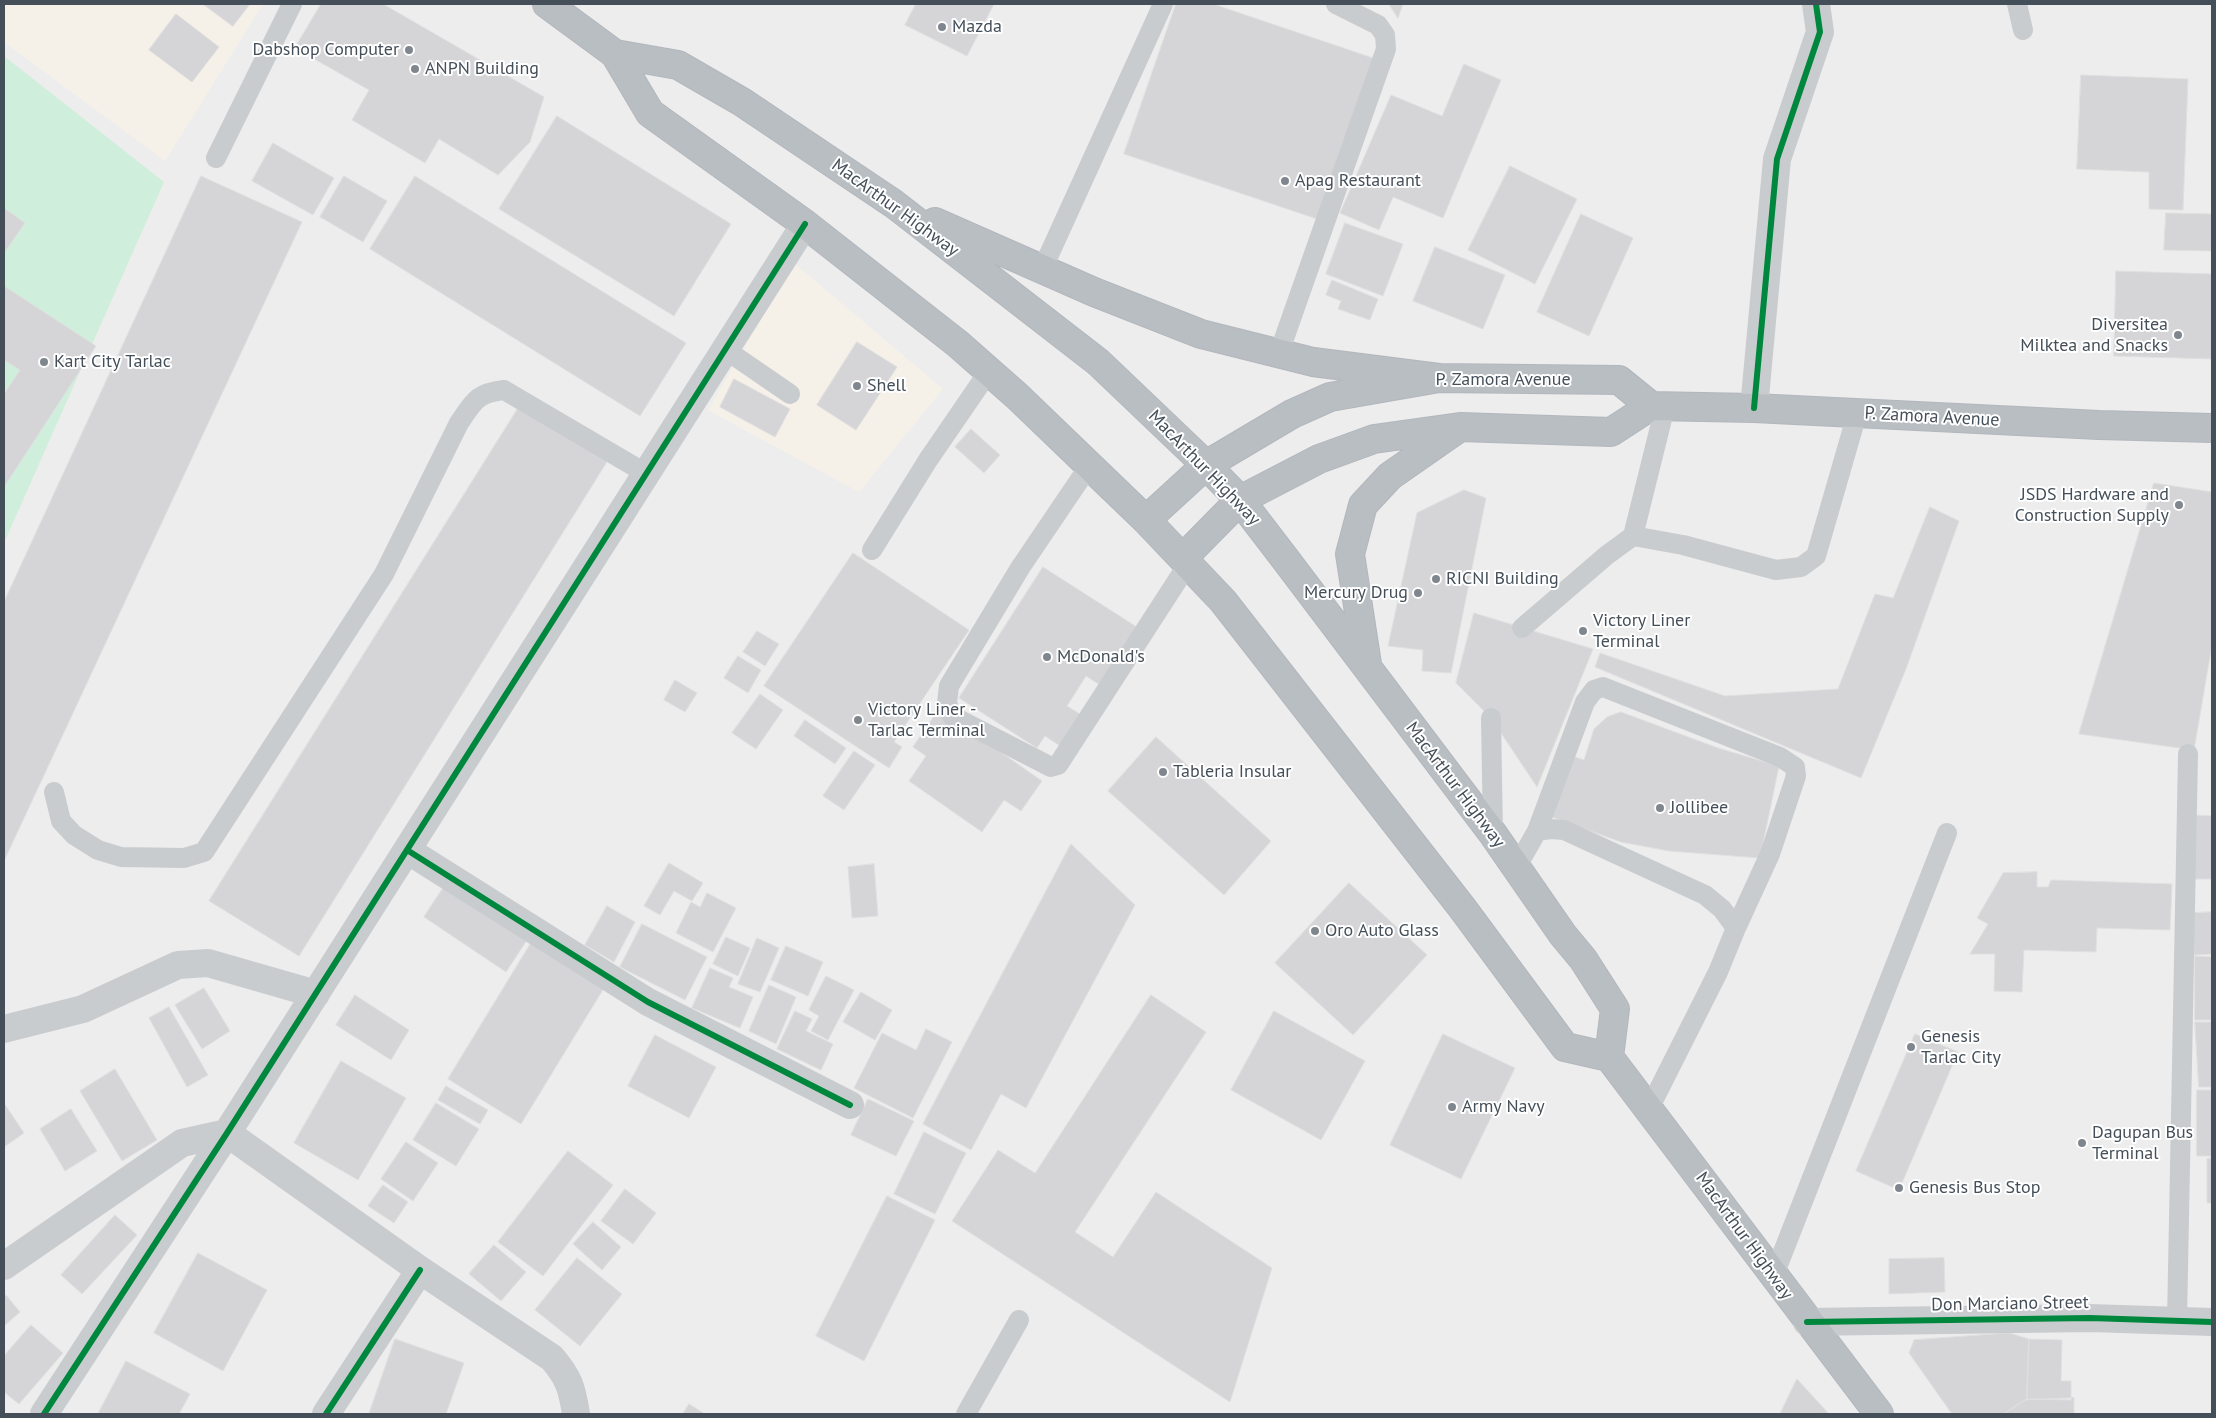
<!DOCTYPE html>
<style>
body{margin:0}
#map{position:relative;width:2216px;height:1418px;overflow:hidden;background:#eeeded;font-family:"PT Sans",sans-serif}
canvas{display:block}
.frame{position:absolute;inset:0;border:5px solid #444f59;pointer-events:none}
</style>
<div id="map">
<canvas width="2216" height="1418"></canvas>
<div class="frame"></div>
</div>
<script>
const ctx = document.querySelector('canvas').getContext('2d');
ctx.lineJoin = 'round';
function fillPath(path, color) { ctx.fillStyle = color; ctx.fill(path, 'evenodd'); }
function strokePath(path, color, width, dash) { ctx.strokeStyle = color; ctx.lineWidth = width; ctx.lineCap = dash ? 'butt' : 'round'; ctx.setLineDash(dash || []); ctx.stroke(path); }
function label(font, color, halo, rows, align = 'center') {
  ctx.font = font + ' "PT Sans",sans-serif'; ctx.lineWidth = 4; ctx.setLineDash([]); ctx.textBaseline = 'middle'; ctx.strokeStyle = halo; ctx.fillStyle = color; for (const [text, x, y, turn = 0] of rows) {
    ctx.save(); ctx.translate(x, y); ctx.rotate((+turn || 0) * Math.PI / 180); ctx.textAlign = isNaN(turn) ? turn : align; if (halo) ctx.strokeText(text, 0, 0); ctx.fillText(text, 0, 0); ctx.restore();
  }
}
const commercial = new Path2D(`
 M4 4H263L165 161 4 42Z
 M794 263 943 389 859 492 708 410Z`);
const green = new Path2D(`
 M4 56 164 182 4 543Z`);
const building = new Path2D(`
 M203 4H250L233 26Z
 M321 4H383L544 97 530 142 498 175 439 139 425 163 352 120 369 90 295 48Z
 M916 4H994L967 56 905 25Z
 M1176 4H1213L1376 59 1320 220 1124 154Z
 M1389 4H1403L1398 18Z
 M176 14 219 47 192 82 149 50Z
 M1464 64 1501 80 1443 218 1393 197 1379 230 1340 213 1391 95 1442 116Z
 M2081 75 2188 79 2183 210 2149 209V172L2077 169Z
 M557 116 731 224 674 316 499 209Z
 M273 143 334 178 313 215 252 181Z
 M1510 166 1577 199 1535 284 1468 250Z
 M201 176 302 222 4 861V602Z
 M344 176 387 201 363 242 320 217Z
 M415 176 686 343 640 416 370 249Z
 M4 208 25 223 4 253Z
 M2166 213 2212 214V251L2164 250Z
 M1581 214 1633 238 1589 336 1537 312Z
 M1345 223 1403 244 1383 296 1326 274Z
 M1435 247 1505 275 1483 329 1413 301Z
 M2116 271 2212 274V359L2114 356Z
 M1332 280 1378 299 1370 320 1338 309 1341 301 1326 295Z
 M4 286 96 346 4 487V394L20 370 4 360Z
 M857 342 897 367 856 430 817 405Z
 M734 379 790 409 775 437 720 407Z
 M522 402 610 457 299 956 209 901Z
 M971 429 1000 455 984 473 955 447Z
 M2154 483 2212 492V645L2194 750 2079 734Z
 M1464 490 1486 498 1451 673 1422 671 1423 650 1388 646 1417 513Z
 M1930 507 1959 521 1906 669 1861 778 1595 667 1600 653 1725 696 1838 689 1875 594 1893 598Z
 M853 553 969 630 894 742 902 747 889 768 764 686Z
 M1043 567 1140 629 1103 687 1086 676 1067 706 1083 716 1063 748 1045 736 1037 748 959 698Z
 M1474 613 1593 649 1537 787 1491 718 1456 683Z
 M757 631 779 644 765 666 743 652Z
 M738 656 761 670 748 693 724 678Z
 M675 680 697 693 685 712 664 700Z
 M760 694 783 710 756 749 732 733Z
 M939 709 1042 781 1021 811 1004 800 982 832 909 781 926 756 913 747Z
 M1621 712 1718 748 1779 766 1760 858 1669 851 1621 842 1546 815 1569 755 1584 760 1594 729 1607 717Z
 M805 720 846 748 835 764 794 736Z
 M1156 737 1271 841 1224 895 1108 791Z
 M854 751 875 765 844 810 823 796Z
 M2194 815 2212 816V879H2192Z
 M1071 844 1135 905 1026 1108 1001 1094 971 1150 923 1124Z
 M669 863 703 883 692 901 674 891 660 915 644 906Z
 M874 864 878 916 852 918 848 867Z
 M2037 872V887H2048L2051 880 2172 884 2170 930 2097 928 2096 952 2024 950 2022 992 1994 991 1995 954H1970L1988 924 1977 918 2003 873Z
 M447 882 529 937 506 972 424 917Z
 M1349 883 1427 955 1353 1035 1275 963Z
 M707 893 736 908 713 952 676 933 691 902 700 907Z
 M607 906 635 922 614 962 585 945Z
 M2212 912V954L2194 955 2193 913Z
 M642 924 707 957 685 1000 620 967Z
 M726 937 750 948 738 976 713 964Z
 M757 938 779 948 760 992 738 984Z
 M531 943 604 988 521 1124 448 1079Z
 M786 946 823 962 808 996 771 980Z
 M2195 956 2212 957V1020H2195Z
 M710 968 733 978 729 987 753 997 740 1028 692 1008Z
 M826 976 854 990 828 1040 811 1031 819 1016 809 1010Z
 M769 985 796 997 776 1044 749 1031Z
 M204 988 230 1031 202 1049 175 1005Z
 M861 992 892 1010 875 1040 843 1022Z
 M355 995 409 1030 391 1060 336 1025Z
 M1151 995 1206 1032 1075 1232 1113 1257 1156 1192 1272 1268 1230 1402 952 1221 998 1150 1035 1173Z
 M169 1007 208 1075 187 1087 149 1018Z
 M795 1011 812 1019 806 1031 833 1044 821 1070 777 1049Z
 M1274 1011 1365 1061 1321 1140 1231 1090Z
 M2195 1022H2212V1087H2199Z
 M926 1029 952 1042 913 1118 854 1088 882 1033 916 1050Z
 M1443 1034 1515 1068 1461 1179 1390 1145Z
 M1915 1034 1958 1052 1899 1190 1856 1171Z
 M655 1035 716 1067 689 1118 628 1086Z
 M341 1061 406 1098 358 1180 294 1143Z
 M115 1069 157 1140 122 1161 80 1091Z
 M446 1086 488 1110 480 1124 438 1100Z
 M2197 1090H2212V1156H2197Z
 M868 1099 914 1121 896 1156 851 1135Z
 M4 1103 24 1133 4 1147Z
 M436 1103 479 1129 456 1166 413 1140Z
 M71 1109 97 1151 65 1171 40 1129Z
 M924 1132 966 1153 935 1214 894 1194Z
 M406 1142 438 1163 413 1201 381 1179Z
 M568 1151 613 1185 543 1276 498 1242Z
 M2212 1158V1203H2207V1159Z
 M383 1185 408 1202 394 1223 368 1206Z
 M625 1189 656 1213 633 1244 601 1221Z
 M887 1196 935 1220 864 1361 816 1336Z
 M115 1215 137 1235 82 1294 61 1275Z
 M593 1222 621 1247 602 1270 573 1244Z
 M494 1245 526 1272 501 1301 469 1274Z
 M198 1253 267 1290 223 1371 154 1333Z
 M577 1258 622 1294 580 1346 535 1310Z
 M1944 1258 1945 1292 1889 1294V1259Z
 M6 1295 20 1312 4 1326V1297Z
 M31 1325 63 1353 19 1404 4 1392V1356Z
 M2009 1333 2029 1339 2027 1399 2003 1414H1952L1909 1353 1914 1340Z
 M395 1339 464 1363 446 1414H369Z
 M2029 1339 2062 1340 2061 1381H2071V1400L2027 1399Z
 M126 1361 190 1394 179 1414H98Z
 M1797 1379 1829 1414H1780Z
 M2074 1398V1414H2003L2025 1400Z
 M689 1404 705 1414H683Z`);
const lane = new Path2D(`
 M2017 4 2023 30
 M216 158 292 4
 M1042 270 1163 4
 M726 350 790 394
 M1279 353 1386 49 1385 35 1378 25 1336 4
 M1089 466 1020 568 949 686 947 703 952 716 1051 767 1058 765 1188 564
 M1633 536 1665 407
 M872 550 928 460 989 371
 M1522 628 1607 555 1633 536 1683 545 1776 570 1801 567 1816 556 1857 414
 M1491 718 1493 834
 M54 792 61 821 74 835 98 850 121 857 184 858 204 852 384 574 459 423C474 401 477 393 504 390L647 474
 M1537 831 1585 702 1594 690 1603 687 1780 757 1795 767 1796 776 1770 854 1736 928
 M1516 868 1537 831 1550 829 1564 830 1705 895 1722 909 1736 928 1718 972 1649 1109
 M1774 1275 1947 833
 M2177 1321 2188 754
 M966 1414 1019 1320`);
const street = new Path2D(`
 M1754 408 1777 159 1820 32 1816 4
 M407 850 648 1002 850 1105
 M4 1029 83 1009 178 965 208 963 316 994
 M4 1266 182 1143 227 1133 420 1270 552 1358C569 1378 572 1388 576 1414
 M1807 1322 2090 1318 2212 1322
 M44 1414 227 1133 805 224
 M326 1414 420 1270`);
const highway = new Path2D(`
 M547 4 615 54 650 113 805 224 958 344 1017 396 1146 520 1223 601 1463 909 1565 1047 1609 1057 1879 1414
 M615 54 678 65 742 102 894 204 1098 362 1206 465 1240 500 1286 560 1493 834 1563 935 1583 959 1615 1009 1609 1057
 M935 222 1094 292 1201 334 1313 362 1439 378
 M1146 520 1206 465 1292 414 1330 397 1439 378 1619 380 1651 406
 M1183 558 1240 500 1319 459 1374 439 1460 427 1611 432 1651 406 1754 408 2099 425 2212 428
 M1367 664 1350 554 1363 505 1390 476 1456 430`);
const cycleway = new Path2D(`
 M1754 408 1777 159 1820 32 1816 4
 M407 850 648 1002 850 1105
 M1807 1322 2090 1318 2212 1322
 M44 1414 227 1133 805 224
 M326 1414 420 1270`);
const markers = [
 [942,27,5,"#80868d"],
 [409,50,5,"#80868d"],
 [415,69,5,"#80868d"],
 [1285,181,5,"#80868d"],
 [2178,335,5,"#80868d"],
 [44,362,5,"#80868d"],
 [857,386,5,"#80868d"],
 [2179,505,5,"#80868d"],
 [1436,579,5,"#80868d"],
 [1418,593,5,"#80868d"],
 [1583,631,5,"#80868d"],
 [1047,657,5,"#80868d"],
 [858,720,5,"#80868d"],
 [1163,772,5,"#80868d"],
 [1660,808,5,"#80868d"],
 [1315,931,5,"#80868d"],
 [1911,1047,5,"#80868d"],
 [1452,1107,5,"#80868d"],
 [2082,1143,5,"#80868d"],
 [1899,1188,5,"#80868d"]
];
const poiNames = [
 ["Mazda",952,27],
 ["Dabshop Computer",399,50,"right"],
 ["ANPN Building",425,69],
 ["Apag Restaurant",1295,181],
 ["Diversitea",2168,325,"right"],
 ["Milktea and Snacks",2168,346,"right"],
 ["Kart City Tarlac",54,362],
 ["Shell",867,386],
 ["JSDS Hardware and",2169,495,"right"],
 ["Construction Supply",2169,516,"right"],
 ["RICNI Building",1446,579],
 ["Mercury Drug",1408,593,"right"],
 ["Victory Liner",1593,621],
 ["Terminal",1593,642],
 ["McDonald's",1057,657],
 ["Victory Liner -",868,710],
 ["Tarlac Terminal",868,731],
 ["Tableria Insular",1173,772],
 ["Jollibee",1670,808],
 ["Oro Auto Glass",1325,931],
 ["Genesis",1921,1037],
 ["Tarlac City",1921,1058],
 ["Army Navy",1462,1107],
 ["Dagupan Bus",2092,1133],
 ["Terminal",2092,1154],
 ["Genesis Bus Stop",1909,1188]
];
const streetNames = [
 ["MacArthur Highway",895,208,36],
 ["P. Zamora Avenue",1503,380],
 ["P. Zamora Avenue",1932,417,3],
 ["MacArthur Highway",1204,468,46],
 ["MacArthur Highway",1455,785,53],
 ["MacArthur Highway",1744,1236,54],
 ["Don Marciano Street",2010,1304,-1]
];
fillPath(commercial, '#f6f1e8');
fillPath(green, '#d0eedc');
fillPath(building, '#d5d5d7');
strokePath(building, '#dfdfe0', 1);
strokePath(highway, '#b2b7bd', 30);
strokePath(lane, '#c9ccce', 20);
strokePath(street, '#c9ccce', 28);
strokePath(highway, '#b9bec3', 28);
strokePath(cycleway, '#00873e', 6);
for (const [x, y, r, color] of markers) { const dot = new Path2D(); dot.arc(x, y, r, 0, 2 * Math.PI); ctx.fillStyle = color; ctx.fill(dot); strokePath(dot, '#fff', 2); }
label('18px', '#444f59', '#fff', poiNames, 'left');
label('18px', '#444f59', '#fff', streetNames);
</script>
